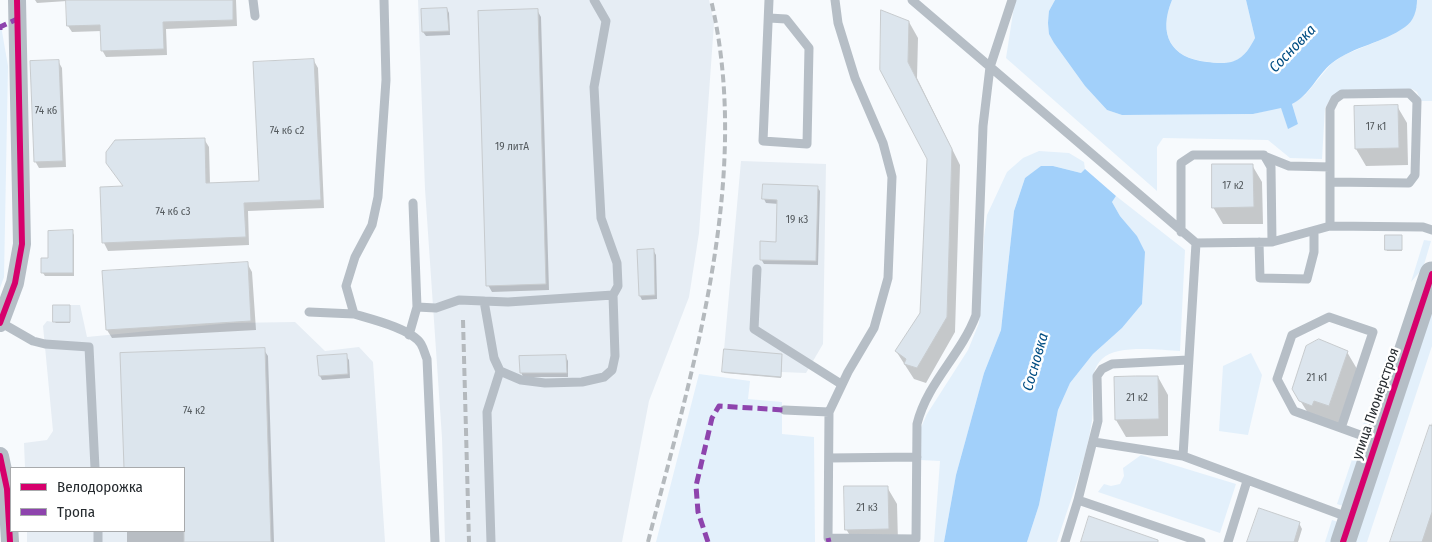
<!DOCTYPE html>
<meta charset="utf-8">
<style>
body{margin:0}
#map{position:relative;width:1432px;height:542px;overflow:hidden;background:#f7fafd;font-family:"Fira Sans Condensed",sans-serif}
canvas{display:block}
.legend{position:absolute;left:10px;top:467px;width:175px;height:65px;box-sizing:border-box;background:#fff;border:1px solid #a8aaac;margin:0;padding:6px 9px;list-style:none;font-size:15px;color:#262b2f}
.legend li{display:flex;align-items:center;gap:10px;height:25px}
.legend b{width:25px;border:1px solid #a8aaac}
</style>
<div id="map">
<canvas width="1432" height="542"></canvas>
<ul class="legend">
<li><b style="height:6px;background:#d6006c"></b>Велодорожка</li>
<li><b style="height:6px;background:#8e44ad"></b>Тропа</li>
</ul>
</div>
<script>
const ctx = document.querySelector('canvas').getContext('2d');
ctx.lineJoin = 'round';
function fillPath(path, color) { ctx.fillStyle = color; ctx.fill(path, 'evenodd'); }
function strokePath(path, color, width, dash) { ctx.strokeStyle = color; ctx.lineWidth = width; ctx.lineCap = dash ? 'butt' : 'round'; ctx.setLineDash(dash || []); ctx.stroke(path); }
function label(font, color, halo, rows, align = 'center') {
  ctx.font = font + ' "Fira Sans Condensed",sans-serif'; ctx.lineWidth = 5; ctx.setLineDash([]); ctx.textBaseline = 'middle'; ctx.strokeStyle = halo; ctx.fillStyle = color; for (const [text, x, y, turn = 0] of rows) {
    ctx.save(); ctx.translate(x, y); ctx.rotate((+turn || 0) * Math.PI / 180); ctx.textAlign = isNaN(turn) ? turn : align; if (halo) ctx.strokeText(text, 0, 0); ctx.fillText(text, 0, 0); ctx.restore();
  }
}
const built = new Path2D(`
 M418 0H709L714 23 699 233 689 297 649 401 622 542H445L442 438 425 189Z
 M741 161 826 164 823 344 806 373 781 372V377L722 372Z
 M53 305H80L87 337 230 323 295 322 325 351 359 347 373 362 385 542H27V531H184V468H25L24 443 47 440 53 431 43 326 47 321 53 322Z`);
const green = new Path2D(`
 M1015 0H1055L1049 11 1054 43 1085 86 1107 110 1122 115 1253 114 1281 107 1288 128 1298 124 1292 104 1305 95 1331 64 1344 55 1383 39 1417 6V0H1432V101H1421L1417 92 1412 89 1343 90 1332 96 1325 108 1322 159 1290 158 1268 140 1163 138 1157 147V191L1006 58Z
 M1172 0H1246L1255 38C1250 47 1245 57 1235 61 1227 64 1216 63 1208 62 1170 58 1158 34 1172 0Z
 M0 20 8 66 4 277 0 288Z
 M1039 151 1069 153 1084 162 1085 169 1081 173 1053 166 1025 178 1014 211 1001 330 984 373 956 475 944 542H934L940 461 920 460 919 432 927 414 968 350 979 323 984 237 987 215 1007 172 1023 158Z
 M1116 196 1185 250 1180 351C1160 350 1117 344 1102 359 1086 374 1095 402 1092 421 1086 462 1069 503 1057 542H1027L1039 505 1058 410 1070 383 1093 354 1122 328 1142 304 1144 252 1137 236 1120 216 1112 202Z
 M1424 240 1431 241 1423 268 1411 282Z
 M1432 310V346L1367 542H1354Z
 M1251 353 1262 375 1248 435 1219 431 1223 366Z
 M1387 354 1390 370 1371 424 1363 425Z
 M699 374 750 381 748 399 782 402V434L814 437 815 542H656Z
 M1358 442 1362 448 1343 506 1337 504Z
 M1141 455 1236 484 1220 533 1098 492 1104 484 1111 486 1120 484 1124 476 1123 468Z
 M1332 520 1338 522 1332 542H1325Z`);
const water = new Path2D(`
 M1055 0H1172C1158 34 1170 58 1207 62 1215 63 1227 64 1234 61 1245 57 1250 47 1255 38L1246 0H1417C1417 10 1414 21 1405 27 1383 43 1354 46 1332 63 1317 75 1310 95 1292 104L1298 124 1288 129 1281 108 1253 114 1122 115 1107 110 1085 86 1054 43 1049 34 1048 23 1049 11Z
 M1041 166H1053L1081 173 1085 169 1116 196 1112 202 1120 216 1137 236 1145 252 1142 304 1122 328 1093 354 1070 383 1058 410 1039 505 1027 542H944L956 475 984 373 1001 330 1014 211 1025 178Z`);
const shadow = new Path2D(`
 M35 0H236L237 26 166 29 167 55 106 57 102 50V31L72 32 68 26 67 1 37 3Z
 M447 9 449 13 450 35 426 36 423 32 422 10Z
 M537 10 541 17 549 290 492 292 488 285Z
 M909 22 918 38 917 78 960 165 955 332 926 383 914 379 896 351 921 313 928 159 881 70Z
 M58 61 62 68 66 167 39 168 35 161Z
 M314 61 318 68 324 208 248 211 249 245 108 251 104 243 124 188 204 139 209 147 210 184 260 182Z
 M1397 106 1407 123 1408 165 1366 166 1356 149Z
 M1252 165 1262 182 1263 224H1223L1213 207Z
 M817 187 820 191 818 265 764 264 761 259 777 243 779 204 766 203 764 199Z
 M72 231 74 235V276H45L43 273 49 260Z
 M1401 236 1402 251H1387L1386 249Z
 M653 250 656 255 657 299 642 300 640 296Z
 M247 263 252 272 256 330 112 338 107 330Z
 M70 308V323H56L55 322Z
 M264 350 268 356 274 542H127V531H184V468H125L121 354Z
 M725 350 782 356 781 378 724 373Z
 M1347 352 1357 369 1339 423 1311 418 1293 389Z
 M346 356 349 360 350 378 322 380 320 376Z
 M566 357 568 361V377H523L521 372Z
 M1158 377 1168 395V436L1126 437 1116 420Z
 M1432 423V542H1392Z
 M887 487 897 504 898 542H854L846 529Z
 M1299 523 1302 529 1298 542H1249Z`);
const building = new Path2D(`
 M66 0H233V20L163 22 164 49 101 51 100 25 67 26Z
 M447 8 449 31 422 32 421 9Z
 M538 9 546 284 486 286 478 11Z
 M881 10 909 21 908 62 952 149 947 317 917 368 904 364 906 359 895 351 920 313 927 159 880 70Z
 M314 59 321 200 244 203 246 237 102 243 100 187 123 186 106 163V152L115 140 205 138 206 183 259 181 253 62Z
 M59 60 63 161 34 162 30 61Z
 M1398 105 1399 148 1355 149 1354 106Z
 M1212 164H1253L1254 207 1212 208Z
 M763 184 818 186 816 261 760 260V241L776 242 777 200 762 199Z
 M73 230V273H41V258H48V231Z
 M1385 235H1402V250H1385Z
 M654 249 655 295 639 296 637 250Z
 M248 262 251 321 106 330 102 271Z
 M53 305H70V322H53Z
 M1319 339 1348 351 1329 406 1314 401 1312 406 1299 401 1292 389 1306 346Z
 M265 348 271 542H184V468H124L120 353Z
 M724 349 782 354 781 377 722 372Z
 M347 354 348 374 319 376 317 356Z
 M566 355 567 373H520L519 356Z
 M1136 376H1158L1159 419 1115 420 1114 377Z
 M1430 425 1432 426V512L1422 542H1390Z
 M844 486H888L889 529 845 530Z
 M1259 508 1300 522 1294 542H1247Z
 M1089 516 1158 540V542H1081Z`);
const lane = new Path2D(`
 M253 0 255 16
 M384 0 386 80 378 197 372 225 355 257 346 286 354 314C371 319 412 329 421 344 424 349 425 355 427 359L435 542
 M769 0 763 141 807 144 809 48 786 19 769 18
 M835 0 838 23 855 78 883 143 892 177 888 278 874 328 848 372 829 412 828 538 916 539 917 424C927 383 961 355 976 315L983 126 990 67 1012 0
 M912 0 1196 243 1272 242 1330 226 1423 227 1432 230
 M1264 156 1289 166 1330 167
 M1330 182 1409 183 1415 175 1417 101 1409 93 1342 94 1335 99 1330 109V226
 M1181 232V163L1193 155H1264L1271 167 1272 242
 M1259 242 1260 278 1307 279 1314 252V231
 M757 269 754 329 841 384
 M484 301 494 358 500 371 521 380 545 383 582 382 604 377 612 370 615 356 613 295 618 286 617 263 601 218 594 87 606 21 594 0
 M417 307 436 308 459 300 508 302 613 295
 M309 312 354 314
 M0 322 33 341 45 344 89 347 95 468
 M409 335 417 307 413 203
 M784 410 829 412
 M1341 428 1373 332 1329 317 1292 335 1277 379 1294 411 1374 440
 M1094 442 1183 456 1350 518
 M1183 456 1196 243
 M829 458 917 457
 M1078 500 1098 421 1097 376 1102 369 1112 364 1188 360
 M98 531V542
 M491 542 487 412 500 371
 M1065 542 1078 500 1201 542
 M1228 542 1247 481`);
const street = new Path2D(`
 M0 323 15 283 22 244 17 0
 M0 456 7 489 10 542`);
const secondary = new Path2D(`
 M1343 542 1432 274`);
const rail = new Path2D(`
 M463 320 469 542
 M648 542C692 370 753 178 711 0`);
const quiet = new Path2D(`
 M0 30V27L17 19
 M828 538 829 542
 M708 542 698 512 696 486 712 418 719 406 784 410`);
const cycleway = new Path2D(`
 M0 323 15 283 22 244 17 0
 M0 456 7 489 10 542
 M1343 542 1432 274`);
const numberNames = [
 ["74 к6",46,111],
 ["17 к1",1376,127],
 ["74 к6 с2",287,131],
 ["19 литА",512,147],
 ["17 к2",1233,186],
 ["74 к6 с3",173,212],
 ["19 к3",797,220],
 ["21 к1",1317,378],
 ["21 к2",1137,398],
 ["74 к2",194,411],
 ["21 к3",867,508]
];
const streetNames = [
 ["улица Пионерстроя",1376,404,-71]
];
const waterNames = [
 ["Сосновка",1293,49,-46],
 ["Сосновка",1036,362,-74]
];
fillPath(built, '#e6edf4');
fillPath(green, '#e3f0fb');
fillPath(water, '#a2d0fa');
fillPath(shadow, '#0003');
fillPath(building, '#dce5ed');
strokePath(building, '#c7cbce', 1);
strokePath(lane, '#b6bec6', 9);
strokePath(street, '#b6bec6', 18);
strokePath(secondary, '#b5bec6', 25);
strokePath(rail, '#b4b9bd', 4, [8, 4]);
strokePath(quiet, '#8e44ad', 5, [10, 5]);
strokePath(cycleway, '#d6006c', 6);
label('11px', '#545a5e', null, numberNames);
label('14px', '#262b2f', '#fff', streetNames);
label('italic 15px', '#004d82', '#fff', waterNames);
</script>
